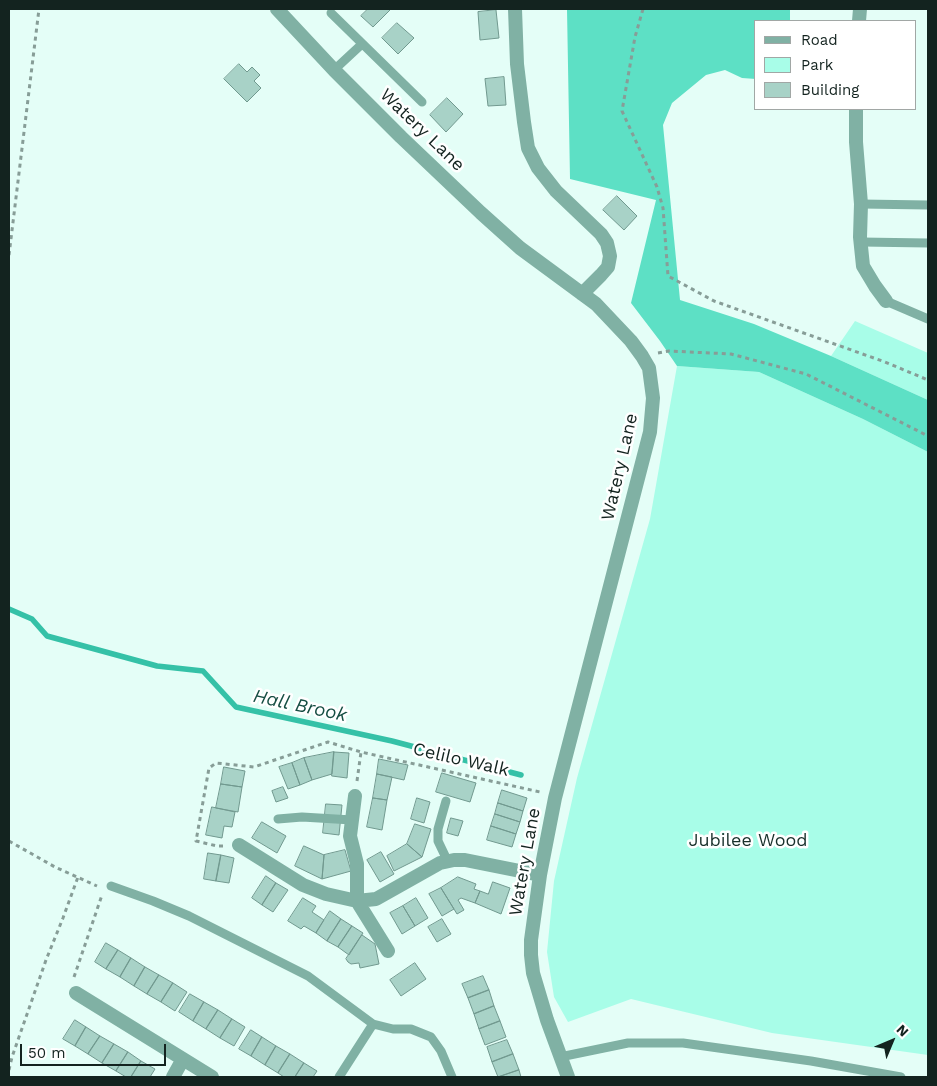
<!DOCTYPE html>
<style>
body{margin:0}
#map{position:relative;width:937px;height:1086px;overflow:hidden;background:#e4fef7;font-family:"Work Sans",sans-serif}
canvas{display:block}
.frame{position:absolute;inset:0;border:10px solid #13231f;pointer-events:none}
.legend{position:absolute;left:754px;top:20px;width:162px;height:90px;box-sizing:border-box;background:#fff;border:1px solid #a1a7a5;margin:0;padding:6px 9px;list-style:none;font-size:15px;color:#13231f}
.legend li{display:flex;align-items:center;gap:10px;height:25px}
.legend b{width:25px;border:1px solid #a1a7a5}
.north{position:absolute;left:867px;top:1016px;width:50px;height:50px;-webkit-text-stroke:4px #fff;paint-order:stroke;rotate:45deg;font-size:14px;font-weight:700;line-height:20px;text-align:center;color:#13231f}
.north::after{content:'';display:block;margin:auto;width:18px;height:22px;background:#13231f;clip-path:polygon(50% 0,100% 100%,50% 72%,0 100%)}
.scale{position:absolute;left:20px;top:1044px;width:146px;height:22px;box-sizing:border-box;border:2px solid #13231f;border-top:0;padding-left:6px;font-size:15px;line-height:18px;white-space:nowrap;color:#13231f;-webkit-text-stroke:4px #fff;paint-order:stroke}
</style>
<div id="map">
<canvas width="937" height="1086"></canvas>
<div class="frame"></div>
<ul class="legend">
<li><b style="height:6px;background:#80b1a4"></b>Road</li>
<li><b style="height:14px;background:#a8fde8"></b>Park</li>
<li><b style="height:14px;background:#a8d2c7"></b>Building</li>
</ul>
<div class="north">N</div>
<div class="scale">50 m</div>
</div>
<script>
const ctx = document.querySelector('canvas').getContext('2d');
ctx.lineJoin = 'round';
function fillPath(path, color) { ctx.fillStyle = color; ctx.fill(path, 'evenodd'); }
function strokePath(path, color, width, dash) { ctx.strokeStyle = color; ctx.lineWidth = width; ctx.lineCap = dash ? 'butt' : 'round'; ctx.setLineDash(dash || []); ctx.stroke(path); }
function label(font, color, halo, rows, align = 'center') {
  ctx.font = font + ' "Work Sans",sans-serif'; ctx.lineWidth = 5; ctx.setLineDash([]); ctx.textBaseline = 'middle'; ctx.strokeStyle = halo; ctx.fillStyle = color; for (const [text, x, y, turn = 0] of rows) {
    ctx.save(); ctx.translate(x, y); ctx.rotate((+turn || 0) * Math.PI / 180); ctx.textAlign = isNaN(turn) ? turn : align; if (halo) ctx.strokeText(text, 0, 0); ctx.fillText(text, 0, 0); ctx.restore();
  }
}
const green = new Path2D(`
 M855 321 928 353V400L831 356Z
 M677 366 759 372 863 419 928 452V1055L772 1033 631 999 568 1022 554 997 547 952 554 881 577 778 650 519Z`);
const forest = new Path2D(`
 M567 9H790V21H756V79L742 78 725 70 706 75 672 103 663 125 680 300 754 324 831 356 928 400V452L863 419 759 372 677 366 660 341 631 303 656 200 570 179Z`);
const stream = new Path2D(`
 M9 609 32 619 47 636 157 666 203 671 236 707 392 741 521 775`);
const building = new Path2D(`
 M368 9H391L373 27 361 16Z
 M496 10 499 38 480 40 478 12Z
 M397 23 414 38 398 54 382 38Z
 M239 64 247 72 252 67 260 75 254 81 261 88 247 102 224 79Z
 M504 77 506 105 488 106 485 79Z
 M447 98 463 114 446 132 430 115Z
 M617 196 637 216 624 230 603 210Z
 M334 752 349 753 347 778 332 776Z
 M334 752 332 774 312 780 304 758Z
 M304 758 312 780 300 785 292 763Z
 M379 759 408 765 404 780 377 774Z
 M292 763 300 785 288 789 279 767Z
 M224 767 245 771 242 787 221 784Z
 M442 773 476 783 470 802 436 792Z
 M377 774 392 777 387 800 373 798Z
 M221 784 242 787 238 812 216 808Z
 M283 787 288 798 276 802 272 791Z
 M502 790 527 798 523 811 498 803Z
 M373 798 387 800 382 830 367 827Z
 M417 798 430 802 424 823 411 819Z
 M498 803 523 811 520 822 495 814Z
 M326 804 342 805 339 835 323 833Z
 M212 807 235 812 232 827 224 826 222 838 206 835Z
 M495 814 520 822 516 834 491 826Z
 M451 818 463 821 458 836 447 833Z
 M262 822 286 836 277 853 252 838Z
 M415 824 431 829 422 857 407 844Z
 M491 826 516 834 512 847 487 840Z
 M407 844 422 857 394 871 387 856Z
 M304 846 324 855 322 879 295 866Z
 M345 850 351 871 322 879 324 855Z
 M381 852 394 874 380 882 367 860Z
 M208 853 221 855 216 881 204 879Z
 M221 855 234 858 229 883 216 881Z
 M266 876 276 883 262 905 252 898Z
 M458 877 476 884 474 889 480 891 475 903 461 898 458 900 464 910 457 914 441 888Z
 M493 882 510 888 501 914 475 903 480 891 488 894Z
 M276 883 288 890 273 912 262 905Z
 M441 888 454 909 442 916 429 894Z
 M303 898 316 906 312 912 324 920 316 933 304 926 301 929 288 921Z
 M416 898 428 918 415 926 403 906Z
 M403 906 415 926 402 934 390 913Z
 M330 911 341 919 327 941 316 933Z
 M341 919 352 926 338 947 327 941Z
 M442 919 451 934 437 942 428 927Z
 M352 926 363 933 349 955 338 947Z
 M362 935 375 944 379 964 360 968 359 963 351 964 348 962 346 959Z
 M106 943 118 950 106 969 95 962Z
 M118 950 131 958 120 977 106 969Z
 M131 958 145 967 134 986 120 977Z
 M415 963 426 979 401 996 390 980Z
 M145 967 159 975 147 994 134 986Z
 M159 975 173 983 161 1002 147 994Z
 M483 976 489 990 468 998 462 984Z
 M173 983 187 992 175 1011 161 1002Z
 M489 990 494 1006 474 1014 468 998Z
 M190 994 204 1002 193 1021 179 1012Z
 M204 1002 218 1010 206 1029 193 1021Z
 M494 1006 500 1021 479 1029 474 1014Z
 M218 1010 232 1019 220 1038 206 1029Z
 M232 1019 245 1027 234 1046 220 1038Z
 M75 1020 86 1027 75 1046 63 1039Z
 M500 1021 506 1037 485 1045 479 1029Z
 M86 1027 100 1036 88 1054 75 1046Z
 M251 1030 262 1037 251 1056 239 1049Z
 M100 1036 114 1044 102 1063 88 1054Z
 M262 1037 276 1046 265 1065 251 1056Z
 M507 1040 513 1054 492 1062 487 1047Z
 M114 1044 128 1052 116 1071 102 1063Z
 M276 1046 290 1054 278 1073 265 1065Z
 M128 1052 141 1061 131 1077H126L116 1071Z
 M290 1054 304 1063 295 1077H284L278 1073Z
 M513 1054 519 1070 498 1077 492 1062Z
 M141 1061 155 1069 150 1077H131Z
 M304 1063 317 1071 313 1077H295Z
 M519 1070 521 1077H498Z`);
const path = new Path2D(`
 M643 9 635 37 622 111 657 187 663 208 668 276 714 301 885 362 928 380
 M9 255 39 9
 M658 353 669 351 731 354 806 374 928 436
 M357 781 361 752
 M9 841 55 867 97 886
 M223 846H217L196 841 209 768 216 763 254 767 328 742 361 752 540 792
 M74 977 102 895
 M9 1070 12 1057 46 960 63 918 78 877`);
const service = new Path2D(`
 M331 13 422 102
 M334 70 362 44
 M861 204 928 205
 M861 242 928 243
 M886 301 928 319
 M446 801 438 829V841L448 862
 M278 819 302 817 352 820
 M111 886 153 901 189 916 308 976 373 1024 393 1029H411L431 1037 441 1051 452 1077
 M560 1057 628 1043H683L811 1061 901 1077
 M339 1077 373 1024`);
const minor = new Path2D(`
 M277 9 334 70 401 137 481 213 520 248 596 304 631 341 642 356 649 368 653 398 650 432 555 798 540 875 531 940V955L533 973 547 1020 568 1077
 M515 9 517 64 524 122 528 148 538 168 556 191 601 234 607 243 610 256 608 267 601 275 582 294
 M859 21 860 9
 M856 109V142L861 204 860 237 863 266 875 286 886 301
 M355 796 350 836 357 864V901L388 951
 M239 845 303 885 326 894 357 901 376 899 440 863 454 860H465L540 875
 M76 993 212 1077
 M173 1077 183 1059`);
const streetNames = [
 ["Watery Lane",422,130,44],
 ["Watery Lane",620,467,-77],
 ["Celilo Walk",461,760,13],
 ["Watery Lane",525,862,-80]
];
const parkNames = [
 ["Jubilee Wood",748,841]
];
const waterNames = [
 ["Hall Brook",300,706,12]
];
fillPath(green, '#a8fde8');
fillPath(forest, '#5de0c5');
strokePath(stream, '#35c1a7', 5.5);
fillPath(building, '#a8d2c7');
strokePath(building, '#71998f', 1);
strokePath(path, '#879d97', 3, [4, 4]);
strokePath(service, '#80b1a4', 9);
strokePath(minor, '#80b1a4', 14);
label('18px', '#13231f', '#fff', streetNames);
label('18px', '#19302b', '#fff', parkNames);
label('italic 19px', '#164e43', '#fff', waterNames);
</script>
